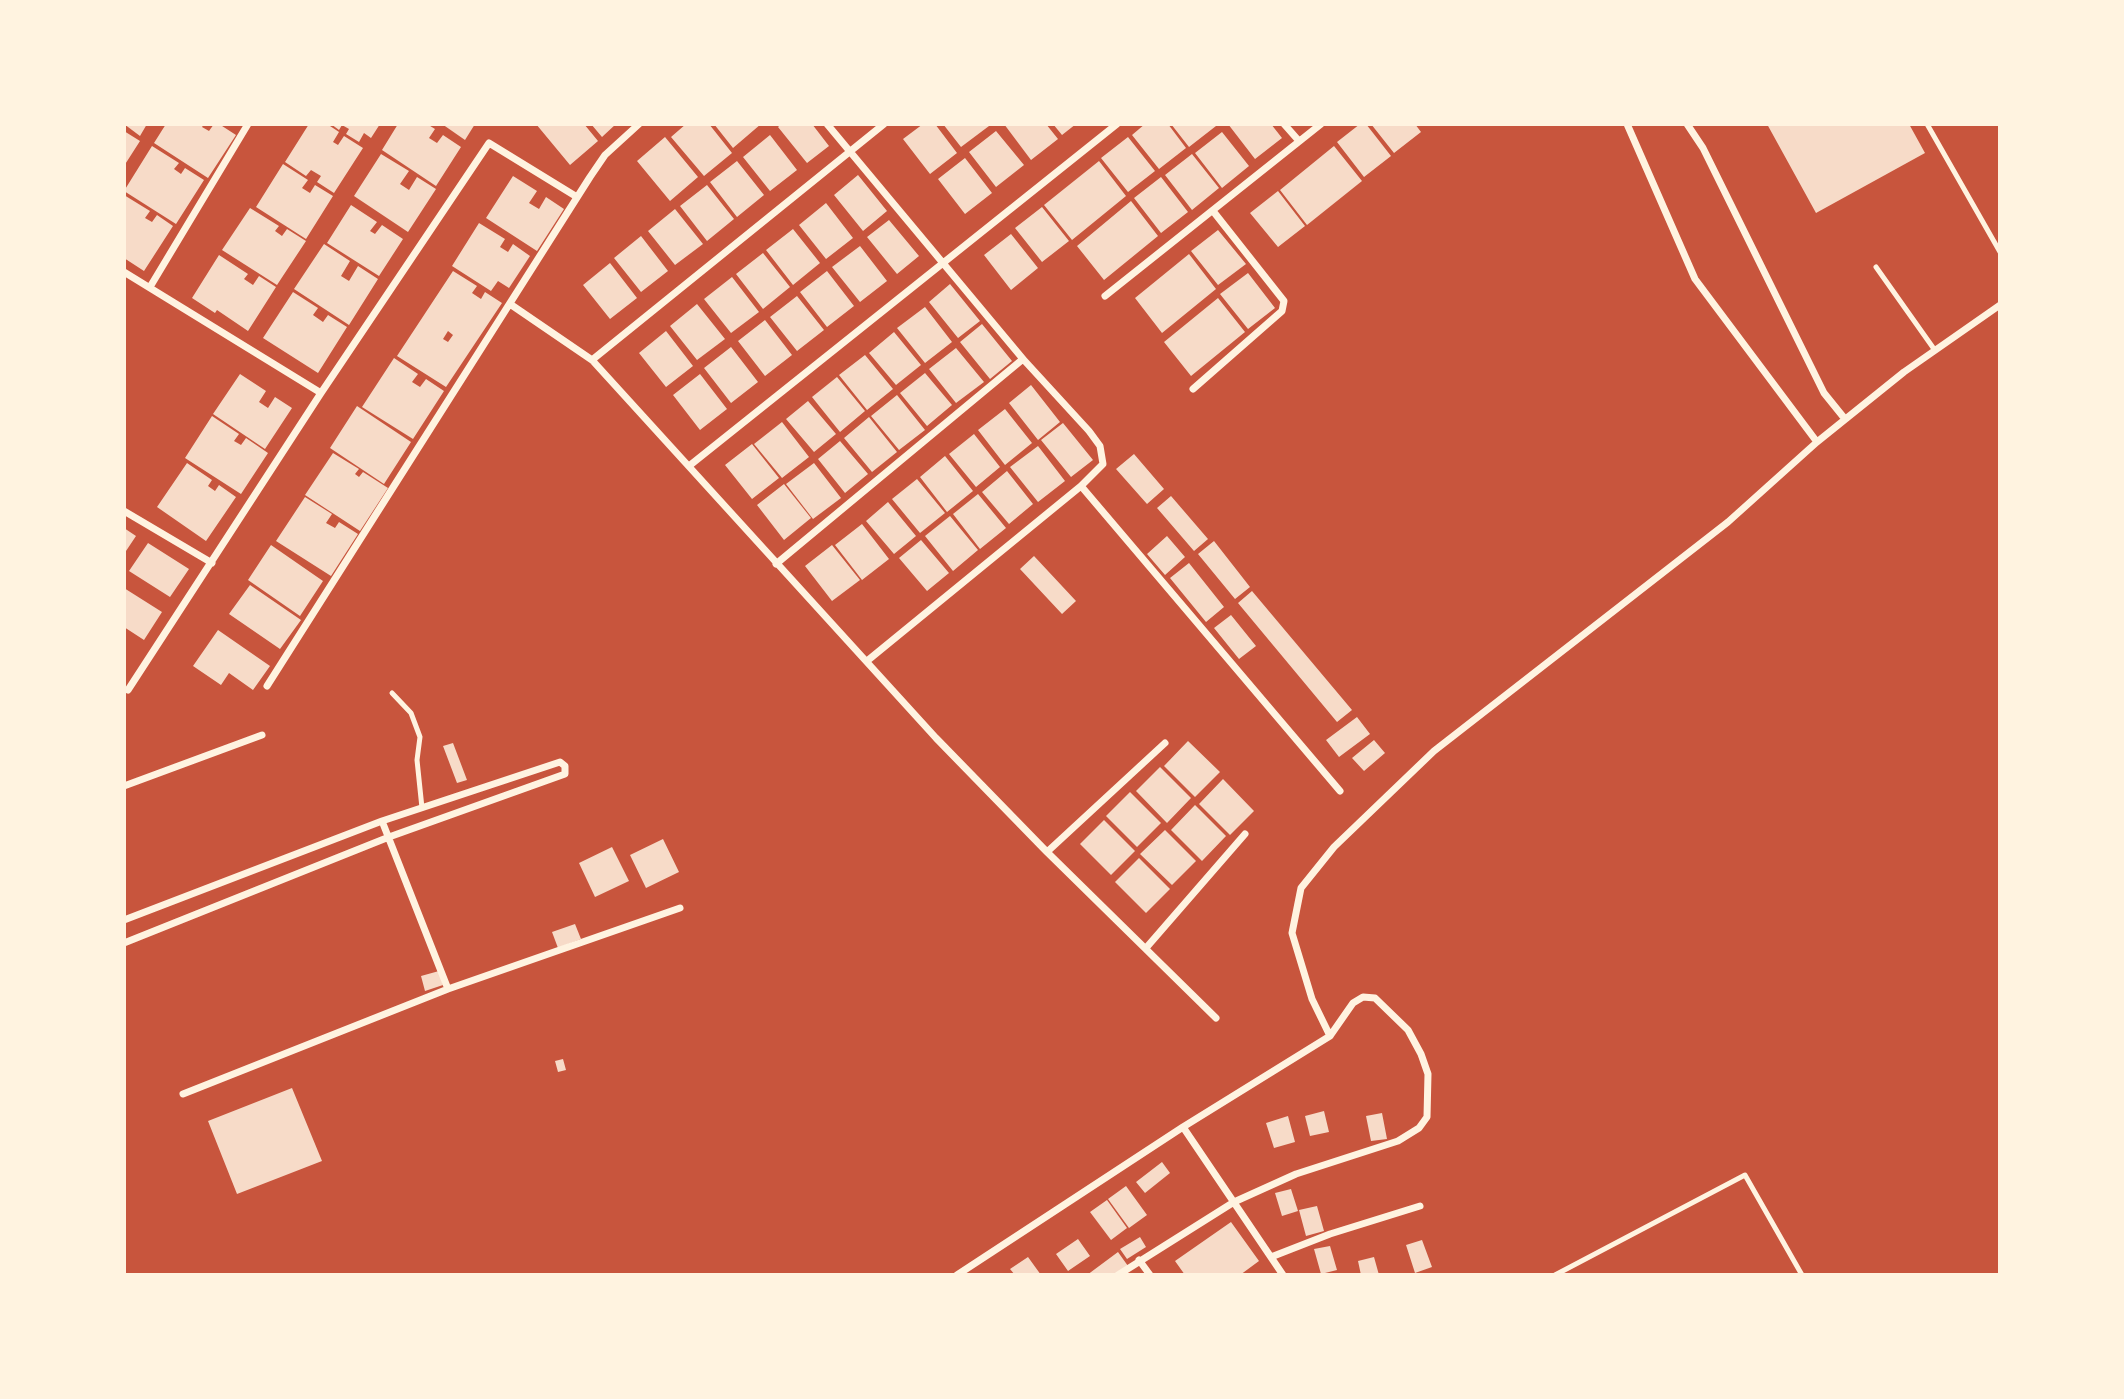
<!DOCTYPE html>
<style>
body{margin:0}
#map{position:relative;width:2124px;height:1399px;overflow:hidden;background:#c8553d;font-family:"Fira Sans",sans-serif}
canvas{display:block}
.frame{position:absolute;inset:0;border:126px solid #fff3e0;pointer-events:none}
</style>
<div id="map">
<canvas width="2124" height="1399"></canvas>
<div class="frame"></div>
</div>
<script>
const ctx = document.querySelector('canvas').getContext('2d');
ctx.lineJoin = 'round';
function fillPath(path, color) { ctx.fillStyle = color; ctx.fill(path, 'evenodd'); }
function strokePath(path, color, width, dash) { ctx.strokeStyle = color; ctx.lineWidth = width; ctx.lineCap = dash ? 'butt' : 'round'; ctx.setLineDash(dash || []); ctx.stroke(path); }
const building = new Path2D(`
 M124 124H147L140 136Z
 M166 124H204L202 127 209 131 214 124H219L236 135 208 178 154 143Z
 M309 124H327L339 132 333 142 338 145 344 136 363 148 334 193 317 182 321 176 311 170 306 176 285 162Z
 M331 124H380L371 138 364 133 359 142 346 134 349 129 342 125 339 130Z
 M398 124H427L435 129 429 138 437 143 443 135 461 147 436 186 382 150Z
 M442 124H475L465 140Z
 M536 124H584L598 141 570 165Z
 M591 124H616L602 137Z
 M686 124H709L732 153 704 176 671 137Z
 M714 124H761L733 148Z
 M781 124H812L829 146 807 163 778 127Z
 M923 124H935L957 153 930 174 903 139Z
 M943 124H987L989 126 961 147Z
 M1004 124H1046L1058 139 1031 160Z
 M1053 124H1076L1062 135Z
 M1145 124H1168L1186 148 1159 169 1132 135Z
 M1171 124H1215L1216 126 1189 147Z
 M1228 124H1271L1282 138 1255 159Z
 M1360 124H1366L1391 156 1364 177 1337 142Z
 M1371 124H1415L1421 132 1394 153Z
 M1767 124H1909L1925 153 1816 213Z
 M124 131 140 141 124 166Z
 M996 131 1024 165 996 187 969 152Z
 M1222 132 1249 166 1222 188 1195 153Z
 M770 135 797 170 770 191 743 157Z
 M665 137 698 177 670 201 637 161Z
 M1128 137 1155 171 1128 192 1101 158Z
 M152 146 179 163 174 169 181 174 185 168 204 180 176 224 124 191Z
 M1334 146 1362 181 1307 225 1280 190Z
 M381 154 409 171 400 184 409 190 417 177 436 189 408 232 354 196Z
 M1192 154 1219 188 1192 210 1165 175Z
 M965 158 992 193 965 214 938 179Z
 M737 161 764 195 737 217 710 182Z
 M1099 161 1126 196 1072 240 1044 205Z
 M283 164 308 180 302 188 310 193 315 185 333 196 306 239 256 207Z
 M858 175 887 211 863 231 834 195Z
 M513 176 537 191 529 203 539 209 546 197 564 209 537 251 486 218Z
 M1161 177 1188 212 1161 233 1134 198Z
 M707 185 734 219 707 241 680 206Z
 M1278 191 1305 226 1278 247 1250 213Z
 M124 195 150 211 145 218 152 222 157 215 173 226 144 271 124 258Z
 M1131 201 1158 236 1104 280 1077 246Z
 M826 203 853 238 826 259 799 225Z
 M351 205 377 222 370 231 375 234 382 225 403 239 379 276 327 243Z
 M1042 207 1069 241 1042 262 1015 228Z
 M250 208 279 226 275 231 282 236 287 229 306 241 277 285 222 250Z
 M675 209 703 244 675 265 648 231Z
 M889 220 919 256 897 274 867 237Z
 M479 223 505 239 500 247 508 252 513 244 530 256 509 288 498 281 491 291 452 266Z
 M793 229 820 263 793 285 766 250Z
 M1218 230 1246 264 1218 285 1191 251Z
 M1011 234 1038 268 1011 290 984 255Z
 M641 236 668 271 641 292 614 258Z
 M324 244 350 261 341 276 349 281 358 266 378 279 349 325 294 289Z
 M860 246 887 281 860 302 832 267Z
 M763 253 790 287 763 309 736 274Z
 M1189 254 1216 289 1162 333 1135 298Z
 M219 255 248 274 244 279 253 285 259 276 276 287 248 331 217 310 215 313 192 298Z
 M610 263 637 298 610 319 583 285Z
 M453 271 477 286 472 293 481 299 485 292 502 303 446 387 397 356ZM448 331 453 335 448 342 443 339Z
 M827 271 854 306 827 327 800 292Z
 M1248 273 1275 308 1248 329 1220 294Z
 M732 277 759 312 731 333 704 299Z
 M950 284 980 321 958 338 929 302Z
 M293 292 318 308 313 315 323 322 328 315 347 327 318 373 263 338Z
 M797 296 824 330 797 351 770 317Z
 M1218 298 1245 332 1191 376 1164 342Z
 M697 304 725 339 697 360 670 326Z
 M925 307 952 342 925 363 897 328Z
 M765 320 792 355 765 376 738 341Z
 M982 324 1012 361 990 379 960 342Z
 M666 331 693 366 666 387 639 353Z
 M894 332 921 365 896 385 869 353Z
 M731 347 758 382 731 403 704 368Z
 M956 348 984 382 956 403 929 369Z
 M865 355 893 389 867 410 839 375Z
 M394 358 418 374 412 382 420 387 426 379 444 391 413 439 362 407Z
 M925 373 952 405 927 426 900 393Z
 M240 374 266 391 259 402 268 408 275 397 292 408 265 449 213 414Z
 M700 374 727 409 700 430 673 395Z
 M837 377 865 411 840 432 812 397Z
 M1031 385 1060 422 1038 440 1009 403Z
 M897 395 925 430 899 450 871 416Z
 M808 401 836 434 814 452 786 419Z
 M357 406 411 442 384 484 330 448Z
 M1005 409 1032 443 1005 465 978 430Z
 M212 416 239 434 234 441 241 445 246 438 268 453 241 494 185 458Z
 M869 417 897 452 872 472 844 438Z
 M782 422 809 457 782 478 754 444Z
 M1063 423 1093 460 1071 477 1041 440Z
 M974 434 1000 467 976 487 949 454Z
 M840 441 868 474 845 493 818 459Z
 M752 444 779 478 752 499 725 465Z
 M1038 446 1065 481 1038 502 1010 467Z
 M333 453 359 469 355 474 359 477 363 472 388 488 360 531 305 495Z
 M1134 454 1164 489 1147 504 1116 469Z
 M945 456 973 491 947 512 920 477Z
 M187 463 212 480 208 486 215 491 219 485 236 497 206 541 157 507Z
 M814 463 841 498 813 519 786 484Z
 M1007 471 1033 504 1009 524 982 492Z
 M917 479 945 513 920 533 892 499Z
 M784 484 811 518 784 540 757 505Z
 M978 494 1006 528 980 549 953 514Z
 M1171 496 1208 539 1194 551 1157 508Z
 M305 497 332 514 326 523 335 528 339 522 358 534 331 576 276 541Z
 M888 502 916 536 894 554 866 521Z
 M950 516 978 550 953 571 925 536Z
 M862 524 889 559 862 580 835 545Z
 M124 528 136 536 124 554Z
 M1167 536 1185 557 1165 575 1147 554Z
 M921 540 949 573 927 591 899 558Z
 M1214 541 1250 587 1235 599 1198 554Z
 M148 543 189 569 170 597 129 571Z
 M271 545 323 581 300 616 248 580Z
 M832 545 860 580 832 601 805 566Z
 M1034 556 1076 601 1062 614 1020 569Z
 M1189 563 1224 607 1206 622 1170 578Z
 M250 585 301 620 280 649 229 614Z
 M124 588 162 612 144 640 124 627Z
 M1252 591 1352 710 1337 722 1238 603Z
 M1231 615 1256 646 1239 659 1214 628Z
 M218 630 270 666 253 690 229 673 221 685 193 666Z
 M1357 717 1370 734 1339 757 1326 740Z
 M1374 740 1385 753 1364 771 1352 758Z
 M1188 741 1220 772 1195 797 1164 766Z
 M453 743 467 780 457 783 443 746Z
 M1160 767 1191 798 1167 823 1136 791Z
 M1223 779 1254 811 1230 835 1199 804Z
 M1130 792 1161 823 1137 847 1106 816Z
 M1195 805 1226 836 1202 861 1171 830Z
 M1104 820 1135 851 1111 875 1080 844Z
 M1165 830 1196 861 1172 885 1140 854Z
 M663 839 679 872 646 888 630 855Z
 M612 847 629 881 595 897 579 863Z
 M1139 858 1170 889 1146 913 1115 882Z
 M575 924 581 939 558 948 552 932Z
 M439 971 443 985 425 991 421 976Z
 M563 1059 566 1070 558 1072 555 1061Z
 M292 1088 322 1161 237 1194 208 1121Z
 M1324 1111 1329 1132 1310 1136 1305 1116Z
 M1382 1113 1387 1139 1371 1141 1366 1116Z
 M1288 1116 1295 1142 1274 1148 1266 1123Z
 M1162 1162 1170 1173 1145 1193 1136 1182Z
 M1126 1186 1147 1215 1129 1228 1108 1199Z
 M1291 1189 1298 1211 1282 1216 1275 1193Z
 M1107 1200 1127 1228 1111 1240 1090 1212Z
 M1317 1206 1324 1231 1306 1236 1299 1210Z
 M1231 1222 1259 1261 1240 1275H1185L1175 1261Z
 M1140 1237 1146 1247 1127 1259 1120 1249Z
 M1078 1239 1090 1256 1068 1271 1056 1254Z
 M1422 1240 1432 1267 1415 1273 1406 1245Z
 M1330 1246 1337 1270 1321 1274 1314 1249Z
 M1118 1252 1128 1266 1115 1275H1087Z
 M1028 1257 1041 1275H1015L1010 1269Z
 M1374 1257 1379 1275H1361L1358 1261Z`);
const service = new Path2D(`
 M1927 124 2000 252
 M1876 267 1934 349
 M392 693 411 713 420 737 417 760 422 808
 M1555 1275 1745 1175 1802 1275`);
const minor = new Path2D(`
 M827 124 1023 359 1089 431 1100 446 1103 464 1081 486 867 661
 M1284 124 1299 141
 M1627 124 1695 279 1817 442
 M1687 124 1703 148 1824 393 1845 419
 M124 272 321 393
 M150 287 248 124
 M1105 296 1321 124
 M510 304 592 360 936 738 1047 852 1216 1018
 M592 360 884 124
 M1193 389 1282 311 1284 301 1213 211
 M689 466 1117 124
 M1081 486 1340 791
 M124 511 212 563
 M776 564 1023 359
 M267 686 590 177 605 155 639 124
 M128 690 321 393 489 143 577 197
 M124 786 262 735
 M382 821 448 989
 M1047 852 1165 743
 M124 920 382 821 560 762 565 766V774L389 837 124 943
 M1146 948 1245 834
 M1330 1036 1312 999 1292 933 1301 888 1334 847 1434 751 1728 522 1817 442 1904 372 2000 305
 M183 1094 448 989 680 908
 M1183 1127 1283 1275
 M1271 1257 1330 1234 1420 1206
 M1139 1260 1150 1275
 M957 1275 1183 1127 1330 1036 1353 1003 1363 997 1375 998 1408 1030 1421 1054 1428 1074 1427 1117 1419 1128 1398 1141 1296 1174 1234 1202 1118 1275`);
fillPath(building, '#f7dbc8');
strokePath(service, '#fff3e0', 5);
strokePath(minor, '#fff3e0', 7);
</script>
